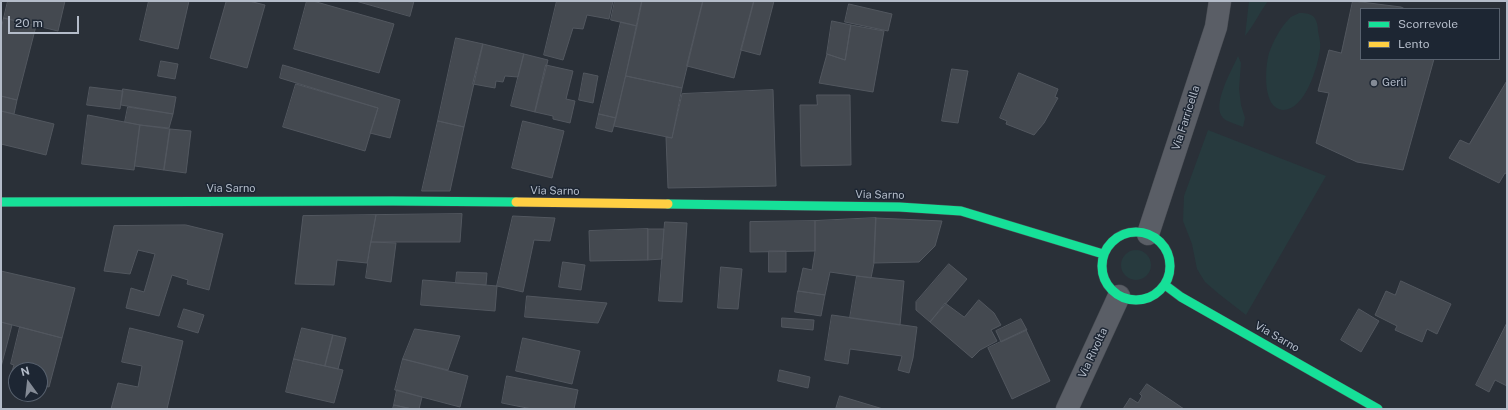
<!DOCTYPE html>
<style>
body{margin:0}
#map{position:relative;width:1508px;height:410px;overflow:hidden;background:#2a3038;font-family:"Public Sans",sans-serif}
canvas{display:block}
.frame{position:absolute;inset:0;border:2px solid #b4bcc9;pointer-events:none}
.legend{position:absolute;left:1360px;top:8px;width:140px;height:52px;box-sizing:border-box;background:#1d2633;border:1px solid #59626f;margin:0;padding:5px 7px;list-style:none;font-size:12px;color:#b4bcc9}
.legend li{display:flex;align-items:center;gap:8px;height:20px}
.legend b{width:20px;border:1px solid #59626f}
.north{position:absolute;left:8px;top:362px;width:40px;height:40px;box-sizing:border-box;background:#1d2633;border:1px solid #59626f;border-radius:50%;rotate:345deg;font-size:11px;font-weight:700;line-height:16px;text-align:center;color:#b4bcc9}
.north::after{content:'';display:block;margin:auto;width:14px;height:18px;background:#848b96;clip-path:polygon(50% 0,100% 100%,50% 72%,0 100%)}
.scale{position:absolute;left:8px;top:16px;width:71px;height:18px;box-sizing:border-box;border:2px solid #b4bcc9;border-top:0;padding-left:5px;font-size:12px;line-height:14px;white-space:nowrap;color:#b4bcc9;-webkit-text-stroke:3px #1d2633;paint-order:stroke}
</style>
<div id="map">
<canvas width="1508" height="410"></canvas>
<div class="frame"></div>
<ul class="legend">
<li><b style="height:5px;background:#16e098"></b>Scorrevole</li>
<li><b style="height:5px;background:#ffcf43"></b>Lento</li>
</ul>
<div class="north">N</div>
<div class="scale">20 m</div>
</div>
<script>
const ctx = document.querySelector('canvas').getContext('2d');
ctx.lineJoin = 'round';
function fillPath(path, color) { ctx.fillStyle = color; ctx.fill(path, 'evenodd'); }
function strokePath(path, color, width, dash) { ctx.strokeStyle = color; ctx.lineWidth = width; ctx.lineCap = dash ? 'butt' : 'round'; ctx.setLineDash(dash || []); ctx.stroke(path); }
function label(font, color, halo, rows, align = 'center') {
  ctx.font = font + ' "Public Sans",sans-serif'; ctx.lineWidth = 3; ctx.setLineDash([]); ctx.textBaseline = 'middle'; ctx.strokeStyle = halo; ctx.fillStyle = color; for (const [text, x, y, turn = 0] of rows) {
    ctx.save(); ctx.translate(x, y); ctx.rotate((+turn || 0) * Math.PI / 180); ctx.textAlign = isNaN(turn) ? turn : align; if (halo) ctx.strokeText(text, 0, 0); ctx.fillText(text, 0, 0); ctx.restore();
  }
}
const green = new Path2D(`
 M1249 1H1268C1260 12 1254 25 1245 36Z
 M1299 13C1304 13 1310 13 1314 17 1317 21 1318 26 1318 31 1319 37 1321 43 1320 49 1318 67 1305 110 1283 110 1262 109 1265 67 1269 53 1273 42 1280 28 1289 19 1291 16 1296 15 1299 13Z
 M1238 56 1241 63 1239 89 1241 105 1245 118 1243 127C1237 124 1227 122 1223 118 1211 105 1232 70 1238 56Z
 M1208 130 1326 176 1246 315 1219 294 1205 282 1197 269 1192 244 1183 221 1184 196Z
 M1121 265a15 15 0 1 1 30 0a15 15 0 1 1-30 0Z`);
const building = new Path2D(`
 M8 1H65L58 31 4 18Z
 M149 1H189L178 49 140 40Z
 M231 1H249L265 5 247 68 210 58 226 2Z
 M307 1H313L394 24 379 73 294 49Z
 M356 1H414L410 16Z
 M557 1H613L609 19 587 15 583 29 573 28 563 60 544 55Z
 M615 1H642L637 26 611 20Z
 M642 1H703L682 88 626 76Z
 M703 1H754L734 78 687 66Z
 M754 1H774L760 55 741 50Z
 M1353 1 1401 7 1405 9H1361V59H1434L1403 170 1357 162 1316 143 1329 93 1318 91 1329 50 1341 53Z
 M849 4 892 14 888 31 845 22Z
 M4 18 36 26 17 100 1 96V30Z
 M832 21 851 25 845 60 827 54Z
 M621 22 637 26 616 118 599 114Z
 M851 25 884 31 873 92 819 83 827 54 845 60Z
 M456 38 483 44 464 127 438 121Z
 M483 44 524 54 518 77 505 76 503 82 496 81 495 88 473 84Z
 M524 54 548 60 535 112 511 106Z
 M161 61 178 64 175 79 158 76Z
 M283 65 400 100 390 138 370 133 378 108 280 78Z
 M546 65 573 71 566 99 575 101 570 123 553 119V116L535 112Z
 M952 69 968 71 958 123 942 121Z
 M584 73 598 76 593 103 579 100Z
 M1019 73 1058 89 1055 97 1058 98 1044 123 1034 135 1006 124 1007 121 1000 118Z
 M626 76 682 88 672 138 614 126Z
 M1507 81V174L1505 173 1499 183 1449 158 1460 140 1469 144Z
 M296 84 378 108 365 151 283 127Z
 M90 87 123 91 120 109 87 105Z
 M123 89 176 97 173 114 121 105Z
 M773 90 776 186 668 188 666 137 672 138 682 94Z
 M817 95H850L851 165 801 166 800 105H817Z
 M1 96 17 100 14 114 1 111Z
 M128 107 173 114 169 128 140 125 125 122Z
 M1 111 54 124 46 155 1 144Z
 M599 114 616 118 612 132 596 128Z
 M88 115 140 125 134 170 82 164Z
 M438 121 464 127 450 191H422Z
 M523 121 564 131 552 178 512 168Z
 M140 125 170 129 164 170 135 166Z
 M170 129 191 131 186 173 164 170Z
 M462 214 460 242H371L376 215Z
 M376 215 367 263 337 260 334 285 295 284 303 216Z
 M513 216 555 218 550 241 534 240 523 292 497 286Z
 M876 218 942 221 935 246 919 262 874 263Z
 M876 218 874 263 871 278 830 272 825 295 798 291 803 268 812 270 815 251V221Z
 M815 221V251L750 252V222Z
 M665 222 687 223 682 302 659 301Z
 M186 225 223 234 209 290 187 284 188 280 172 275 159 316 126 308 131 288 144 292 155 254 138 250 130 274 104 271 114 226Z
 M648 229H664L662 259 648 260Z
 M648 229V260L590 261 589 231Z
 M371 242 396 243 391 282 366 278Z
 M769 251H786V272H769Z
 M563 262 585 265 581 290 559 287Z
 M949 264 967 279 930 322 916 310V302Z
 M721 267 742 269 738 309 718 308Z
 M1 271 75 288 62 338 1 322Z
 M457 272 487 273 486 285 456 283Z
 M857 276 904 281 900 325 850 318Z
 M423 280 497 286 495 311 421 305Z
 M1401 281 1451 304 1437 334 1427 329 1422 342 1395 330 1397 326 1375 315 1386 291 1395 295Z
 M798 291 825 295 821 316 795 312Z
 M527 296 607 303 598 323 525 317Z
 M979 300 994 313 1001 325 991 330 997 341 980 350 972 358 930 322 945 303 964 317Z
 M184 309 204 315 198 333 178 327Z
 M1359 309 1379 321 1361 352 1341 340Z
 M832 315 917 327 913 358 909 373 898 370 902 356 850 349 848 364 825 360Z
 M782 318 814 320 813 330 782 327Z
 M1021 319 1027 330 1001 342 996 331Z
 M1 322 12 325 1 367Z
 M1507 323V386L1495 380 1489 392 1476 385Z
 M20 327 62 338 49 387 40 385V370H16V379L10 377 14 365 11 364Z
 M130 328 183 341 167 409H111L118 383 138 387 142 366 122 362Z
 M302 328 333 335 325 366 294 359Z
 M415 329 460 336 448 370 403 359Z
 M1026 330 1050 381 1012 399 988 348Z
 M333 335 346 338 338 369 325 366Z
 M523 338 580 351 572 384 516 371Z
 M294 359 343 370 334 403 286 392Z
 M403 359 468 376 460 407 395 390Z
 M780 370 810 377 808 388 778 381Z
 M507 376 578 390 574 409H532L502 403Z
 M1147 384 1184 409H1123L1130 398 1138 403 1142 396 1140 394Z
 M397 390 422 397 419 409H412L394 405Z
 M840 396 883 409H836Z
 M394 405 412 409H393Z`);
const street = new Path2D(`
 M1148 234 1216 27 1220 1
 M1067 409 1119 296`);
const fast = new Path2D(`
 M1 202 393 201 516 202
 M668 204 899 207 961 211 1103 254
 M1102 266a34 34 0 1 1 68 0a34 34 0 1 1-68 0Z
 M1165 285 1181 297 1378 409`);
const slow = new Path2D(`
 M516 202 668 204`);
const markers = [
 [1374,83,4,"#848b96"]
];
const poiNames = [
 ["Gerli",1382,83]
];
const streetNames = [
 ["Via Farricella",1186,118,-72],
 ["Via Sarno",231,189],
 ["Via Sarno",555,191,1],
 ["Via Sarno",880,195,1],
 ["Via Sarno",1277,337,30],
 ["Via Rivolta",1093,353,-65]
];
fillPath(green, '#273a3e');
fillPath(building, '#444950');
strokePath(building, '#52575f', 1);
strokePath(street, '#484c53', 23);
strokePath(fast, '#484c53', 10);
strokePath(slow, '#484c53', 10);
strokePath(street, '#5a5e66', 22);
strokePath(fast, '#16e098', 9);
strokePath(slow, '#ffcf43', 9);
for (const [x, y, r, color] of markers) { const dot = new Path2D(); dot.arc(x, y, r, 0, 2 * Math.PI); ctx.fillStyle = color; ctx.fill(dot); strokePath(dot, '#1d2633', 1.5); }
label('11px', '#b4bcc9', '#1d2633', poiNames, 'left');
label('11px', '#b4bcc9', '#1d2633', streetNames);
</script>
